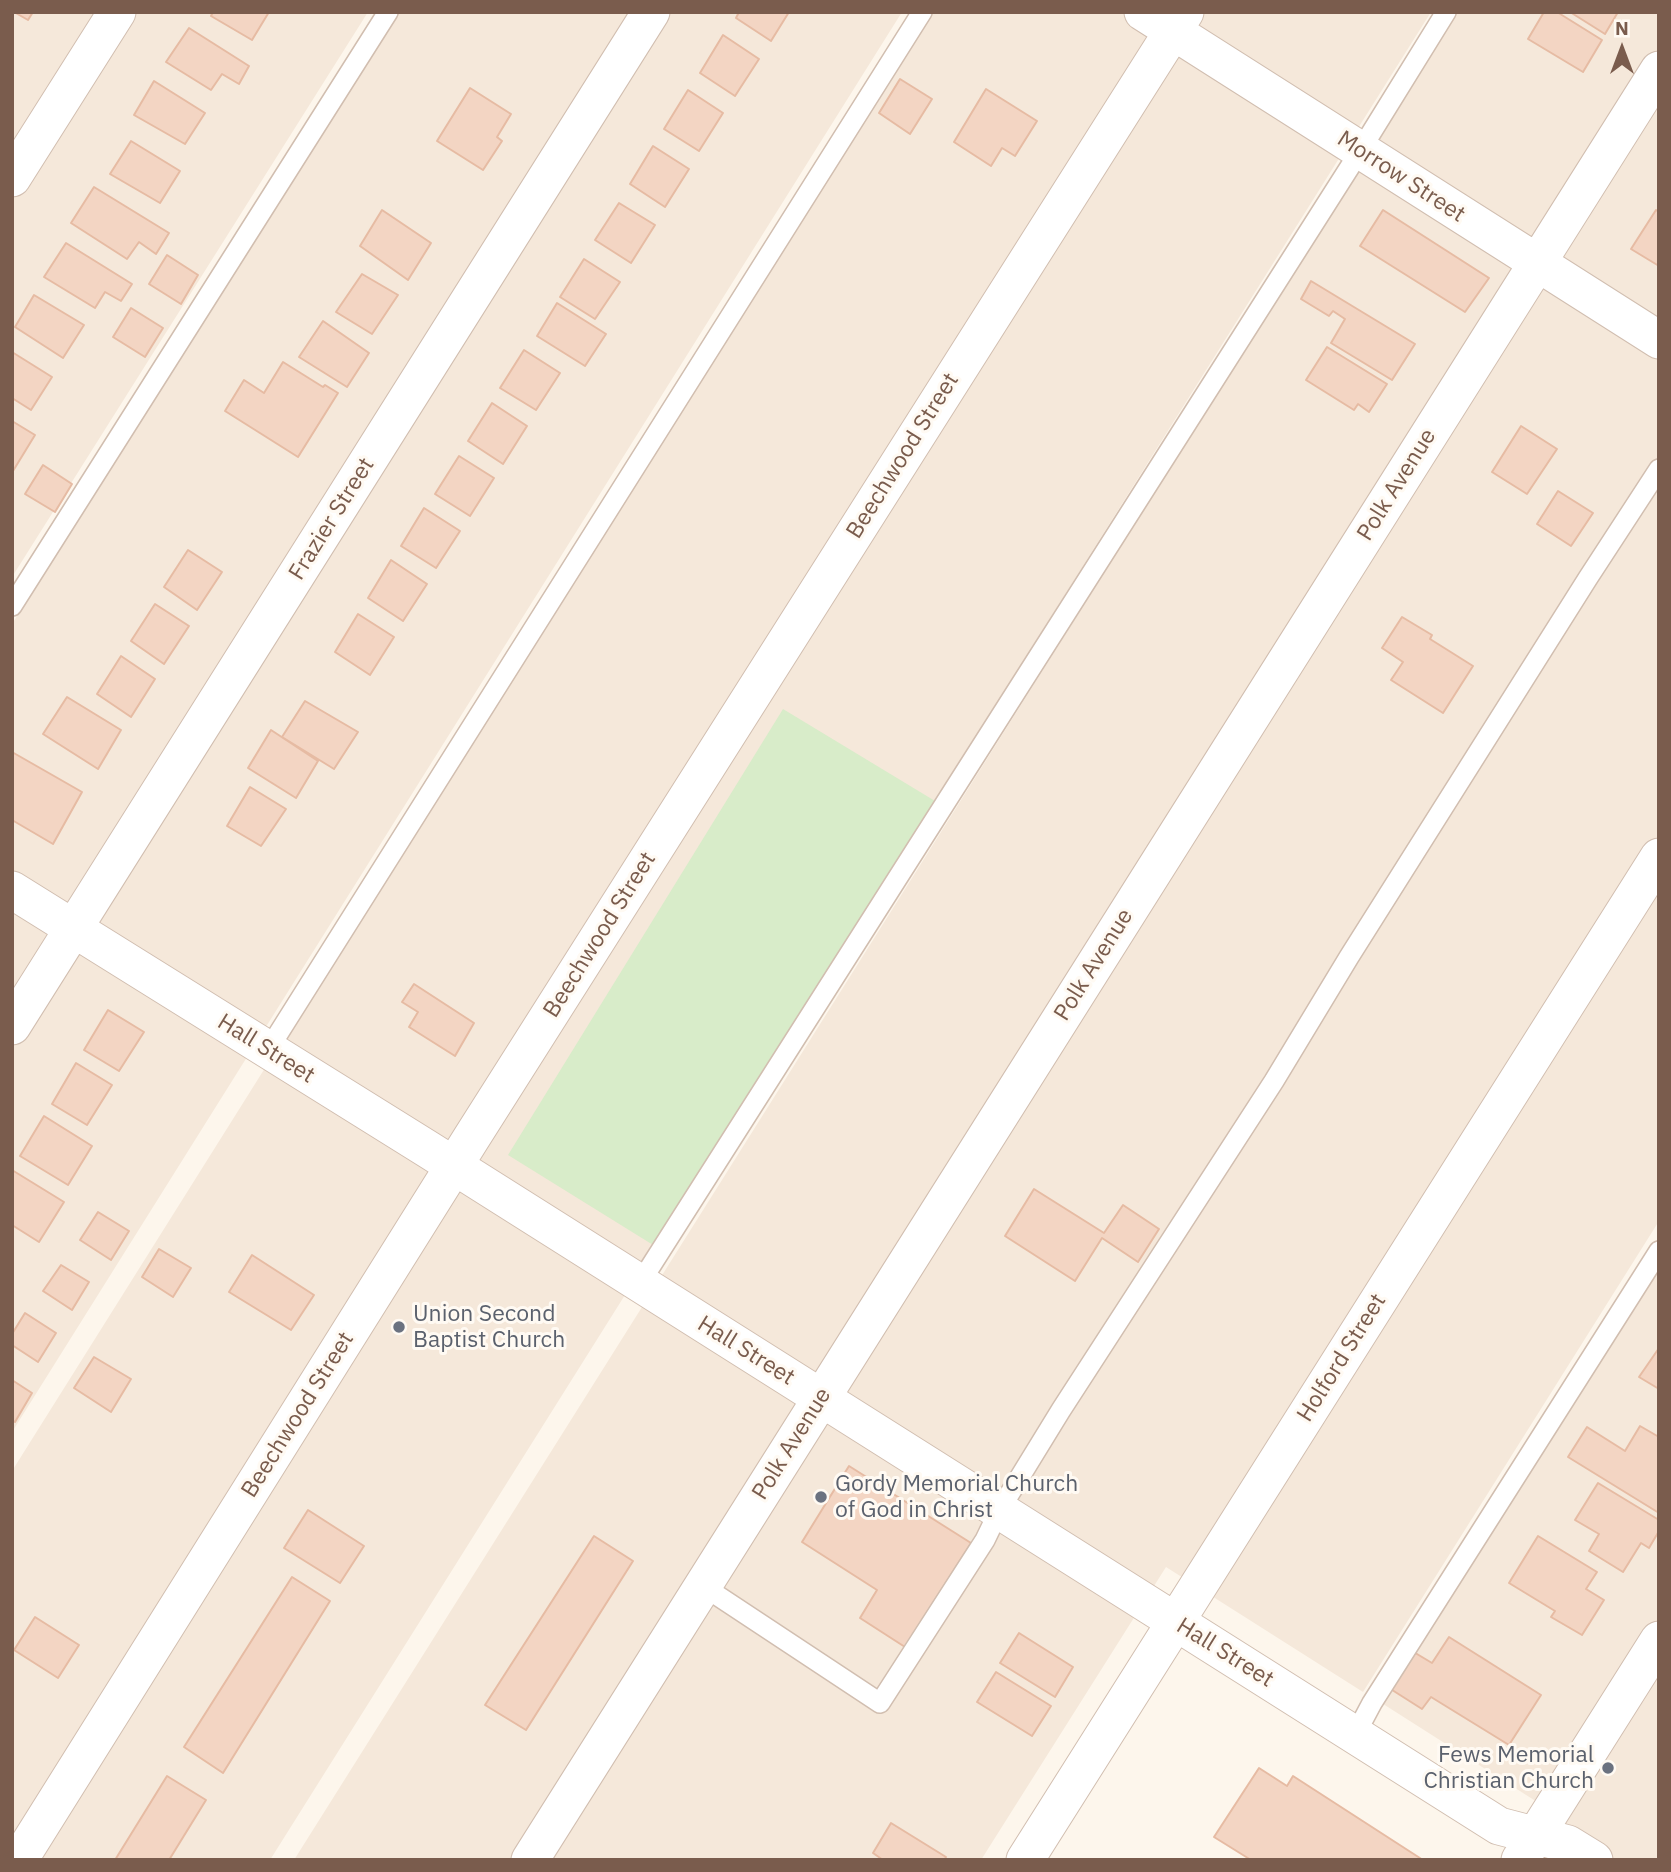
<!DOCTYPE html>
<style>
body{margin:0}
#map{position:relative;width:1671px;height:1872px;overflow:hidden;background:#fdf6ec;font-family:"IBM Plex Sans",sans-serif}
canvas{display:block}
.frame{position:absolute;inset:0;border:14px solid #7a5c4d;pointer-events:none}
.north{position:absolute;left:1587px;top:14px;width:70px;height:70px;-webkit-text-stroke:5px #fffaf3;paint-order:stroke;rotate:0deg;font-size:19px;font-weight:700;line-height:28px;text-align:center;color:#7a5c4d}
.north::after{content:'';display:block;margin:auto;width:24px;height:32px;background:#7a5c4d;clip-path:polygon(50% 0,100% 100%,50% 72%,0 100%)}
</style>
<div id="map">
<canvas width="1671" height="1872"></canvas>
<div class="frame"></div>
<div class="north">N</div>
</div>
<script>
const ctx = document.querySelector('canvas').getContext('2d');
ctx.lineJoin = 'round';
function fillPath(path, color) { ctx.fillStyle = color; ctx.fill(path, 'evenodd'); }
function strokePath(path, color, width, dash) { ctx.strokeStyle = color; ctx.lineWidth = width; ctx.lineCap = dash ? 'butt' : 'round'; ctx.setLineDash(dash || []); ctx.stroke(path); }
function label(font, color, halo, rows, align = 'center') {
  ctx.font = font + ' "IBM Plex Sans",sans-serif'; ctx.lineWidth = 6; ctx.setLineDash([]); ctx.textBaseline = 'middle'; ctx.strokeStyle = halo; ctx.fillStyle = color; for (const [text, x, y, turn = 0] of rows) {
    ctx.save(); ctx.translate(x, y); ctx.rotate((+turn || 0) * Math.PI / 180); ctx.textAlign = isNaN(turn) ? turn : align; if (halo) ctx.strokeText(text, 0, 0); ctx.fillText(text, 0, 0); ctx.restore();
  }
}
const residential = new Path2D(`
 M12 12H368L12 577Z
 M396 12H902L12 1432V624Z
 M928 12H1431L270 1860H12V1471Z
 M1457 12H1659V1221L1363 1692 1166 1567 981 1860H294Z
 M1659 1267V1860H1543L1567 1821 1380 1702Z`);
const green = new Path2D(`
 M783 709 940 804 666 1253 508 1155Z`);
const building = new Path2D(`
 M14 12H33L28 20Z
 M213 12H269L252 40 211 16Z
 M739 12H789L771 41 736 18Z
 M1544 12H1557L1602 40 1583 72 1528 39Z
 M1570 12H1618L1605 34Z
 M189 28 249 66 239 84 222 74 211 90 166 62Z
 M723 35 759 59 735 96 700 73Z
 M900 79 932 99 910 134 879 113Z
 M154 81 205 113 185 144 134 115Z
 M470 88 511 114 497 137 502 141 483 170 437 141Z
 M986 89 1037 121 1015 156 1002 148 991 166 954 142Z
 M688 90 723 113 699 151 664 129Z
 M131 141 180 171 160 203 110 174Z
 M653 146 689 169 665 207 630 184Z
 M94 187 169 233 156 254 139 242 127 259 71 223Z
 M619 203 655 225 631 263 595 240Z
 M382 210 431 243 408 280 360 246Z
 M1383 210 1489 278 1465 312 1360 246Z
 M1656 210 1659 212V266L1631 249Z
 M66 243 132 284 121 301 105 292 95 308 44 277Z
 M167 255 198 275 181 304 149 284Z
 M584 259 620 282 595 319 560 297Z
 M362 274 398 295 372 334 336 312Z
 M1311 281 1415 344 1392 380 1331 343 1345 319 1333 311 1329 316 1301 299Z
 M34 295 84 325 63 358 15 327Z
 M557 303 606 334 585 366 537 336Z
 M131 308 163 328 145 357 113 337Z
 M323 321 369 353 347 387 299 357Z
 M1327 347 1387 384 1369 412 1358 404 1354 410 1306 380Z
 M524 350 560 373 536 410 500 388Z
 M12 352 52 377 31 410 12 398Z
 M283 362 323 387 325 385 338 393 298 457 225 411 244 380 264 393Z
 M492 403 527 426 503 464 468 441Z
 M12 421 35 435 13 471H12Z
 M1521 426 1557 449 1527 494 1492 472Z
 M459 456 494 478 470 516 435 494Z
 M43 465 72 484 55 512 25 494Z
 M1558 491 1593 513 1571 546 1537 524Z
 M424 508 460 531 436 568 401 546Z
 M188 550 222 572 197 610 164 587Z
 M391 560 427 584 403 621 368 598Z
 M155 604 189 626 164 664 131 641Z
 M358 614 394 637 370 675 335 652Z
 M1402 617 1432 635 1430 639 1473 666 1443 713 1391 680 1403 662 1382 648Z
 M121 656 155 679 131 717 97 694Z
 M67 697 121 730 98 769 43 734Z
 M305 701 358 732 334 769 282 737Z
 M271 730 318 761 296 798 248 768Z
 M12 752 82 792 53 844 12 820Z
 M250 787 286 809 261 846 227 826Z
 M414 984 474 1023 455 1056 409 1027 418 1012 402 1002Z
 M108 1010 144 1032 119 1071 84 1050Z
 M76 1063 112 1085 87 1125 52 1104Z
 M44 1116 92 1146 68 1185 20 1156Z
 M12 1170 64 1202 39 1242 12 1225Z
 M1034 1189 1104 1233 1123 1205 1159 1229 1138 1262 1102 1238 1075 1281 1005 1236Z
 M98 1212 129 1231 111 1260 80 1240Z
 M159 1249 191 1268 173 1297 142 1277Z
 M252 1255 314 1295 291 1330 229 1292Z
 M61 1265 89 1282 72 1310 43 1291Z
 M25 1313 56 1333 38 1362 12 1345V1334Z
 M1659 1348V1389L1639 1377Z
 M94 1357 131 1379 111 1412 74 1388Z
 M12 1380 32 1393 15 1422 12 1420Z
 M1640 1426 1659 1437V1513L1568 1457 1587 1427 1625 1451Z
 M849 1466 971 1543 905 1647 860 1618 877 1590 802 1542Z
 M1598 1483 1659 1520V1531L1649 1548 1641 1543 1623 1572 1589 1551 1599 1534 1575 1520Z
 M308 1510 364 1546 340 1583 284 1548Z
 M594 1536 633 1561 526 1730 485 1705Z
 M1538 1536 1597 1572 1586 1589 1604 1600 1582 1635 1551 1617 1555 1611 1509 1583Z
 M292 1577 330 1601 223 1773 184 1747Z
 M35 1617 79 1645 58 1678 14 1650Z
 M1019 1633 1073 1667 1055 1697 1000 1663Z
 M1449 1637 1541 1695 1509 1745 1431 1697 1422 1709 1389 1688 1412 1651 1432 1663Z
 M996 1672 1051 1706 1032 1736 977 1702Z
 M1259 1768 1287 1786 1293 1776 1423 1860H1251L1214 1837Z
 M167 1776 206 1800 169 1860H115Z
 M891 1823 946 1857 944 1860H883L873 1853Z`);
const lane = new Path2D(`
 M12 606 388 12
 M268 1050 922 12
 M640 1283 1360 151 1446 12
 M703 1586 880 1703 985 1540 999 1511 1061 1410 1274 1081 1349 957 1588 578 1659 469
 M1355 1735 1372 1703 1659 1251`);
const street = new Path2D(`
 M1143 12 1659 340
 M12 178 117 12
 M12 890 429 1150 1499 1826 1568 1844 1594 1860
 M12 1026 651 12
 M19 1860 472 1137 1185 12
 M530 1860 1659 70
 M1025 1860 1659 857
 M1520 1860 1659 1640`);
const markers = [
 [399,1327,7,"#6b7280"],
 [821,1497,7,"#6b7280"],
 [1608,1768,7,"#6b7280"]
];
const streetNames = [
 ["Morrow Street",1401,177,33],
 ["Beechwood Street",903,456,-58],
 ["Polk Avenue",1397,485,-58],
 ["Frazier Street",332,519,-58],
 ["Beechwood Street",600,935,-58],
 ["Polk Avenue",1094,965,-58],
 ["Hall Street",266,1049,32],
 ["Hall Street",746,1351,32],
 ["Holford Street",1342,1358,-58],
 ["Beechwood Street",298,1415,-58],
 ["Polk Avenue",792,1444,-58],
 ["Hall Street",1225,1653,32]
];
const worshipNames = [
 ["Union Second",413,1314],
 ["Baptist Church",413,1340],
 ["Gordy Memorial Church",835,1484],
 ["of God in Christ",835,1510],
 ["Fews Memorial",1594,1755,"right"],
 ["Christian Church",1594,1781,"right"]
];
fillPath(residential, '#f5e8da');
fillPath(green, '#d8ecc9');
fillPath(building, '#f3d5c3');
strokePath(building, '#e6bba3', 2);
strokePath(lane, '#d1beb0', 22);
strokePath(street, '#d1beb0', 39);
strokePath(lane, '#fff', 19);
strokePath(street, '#fff', 37);
for (const [x, y, r, color] of markers) { const dot = new Path2D(); dot.arc(x, y, r, 0, 2 * Math.PI); ctx.fillStyle = color; ctx.fill(dot); strokePath(dot, '#fffaf3', 2.5); }
label('23px', '#7a5c4d', '#fffaf3', streetNames);
label('23px', '#5b616d', '#fffaf3', worshipNames, 'left');
</script>
